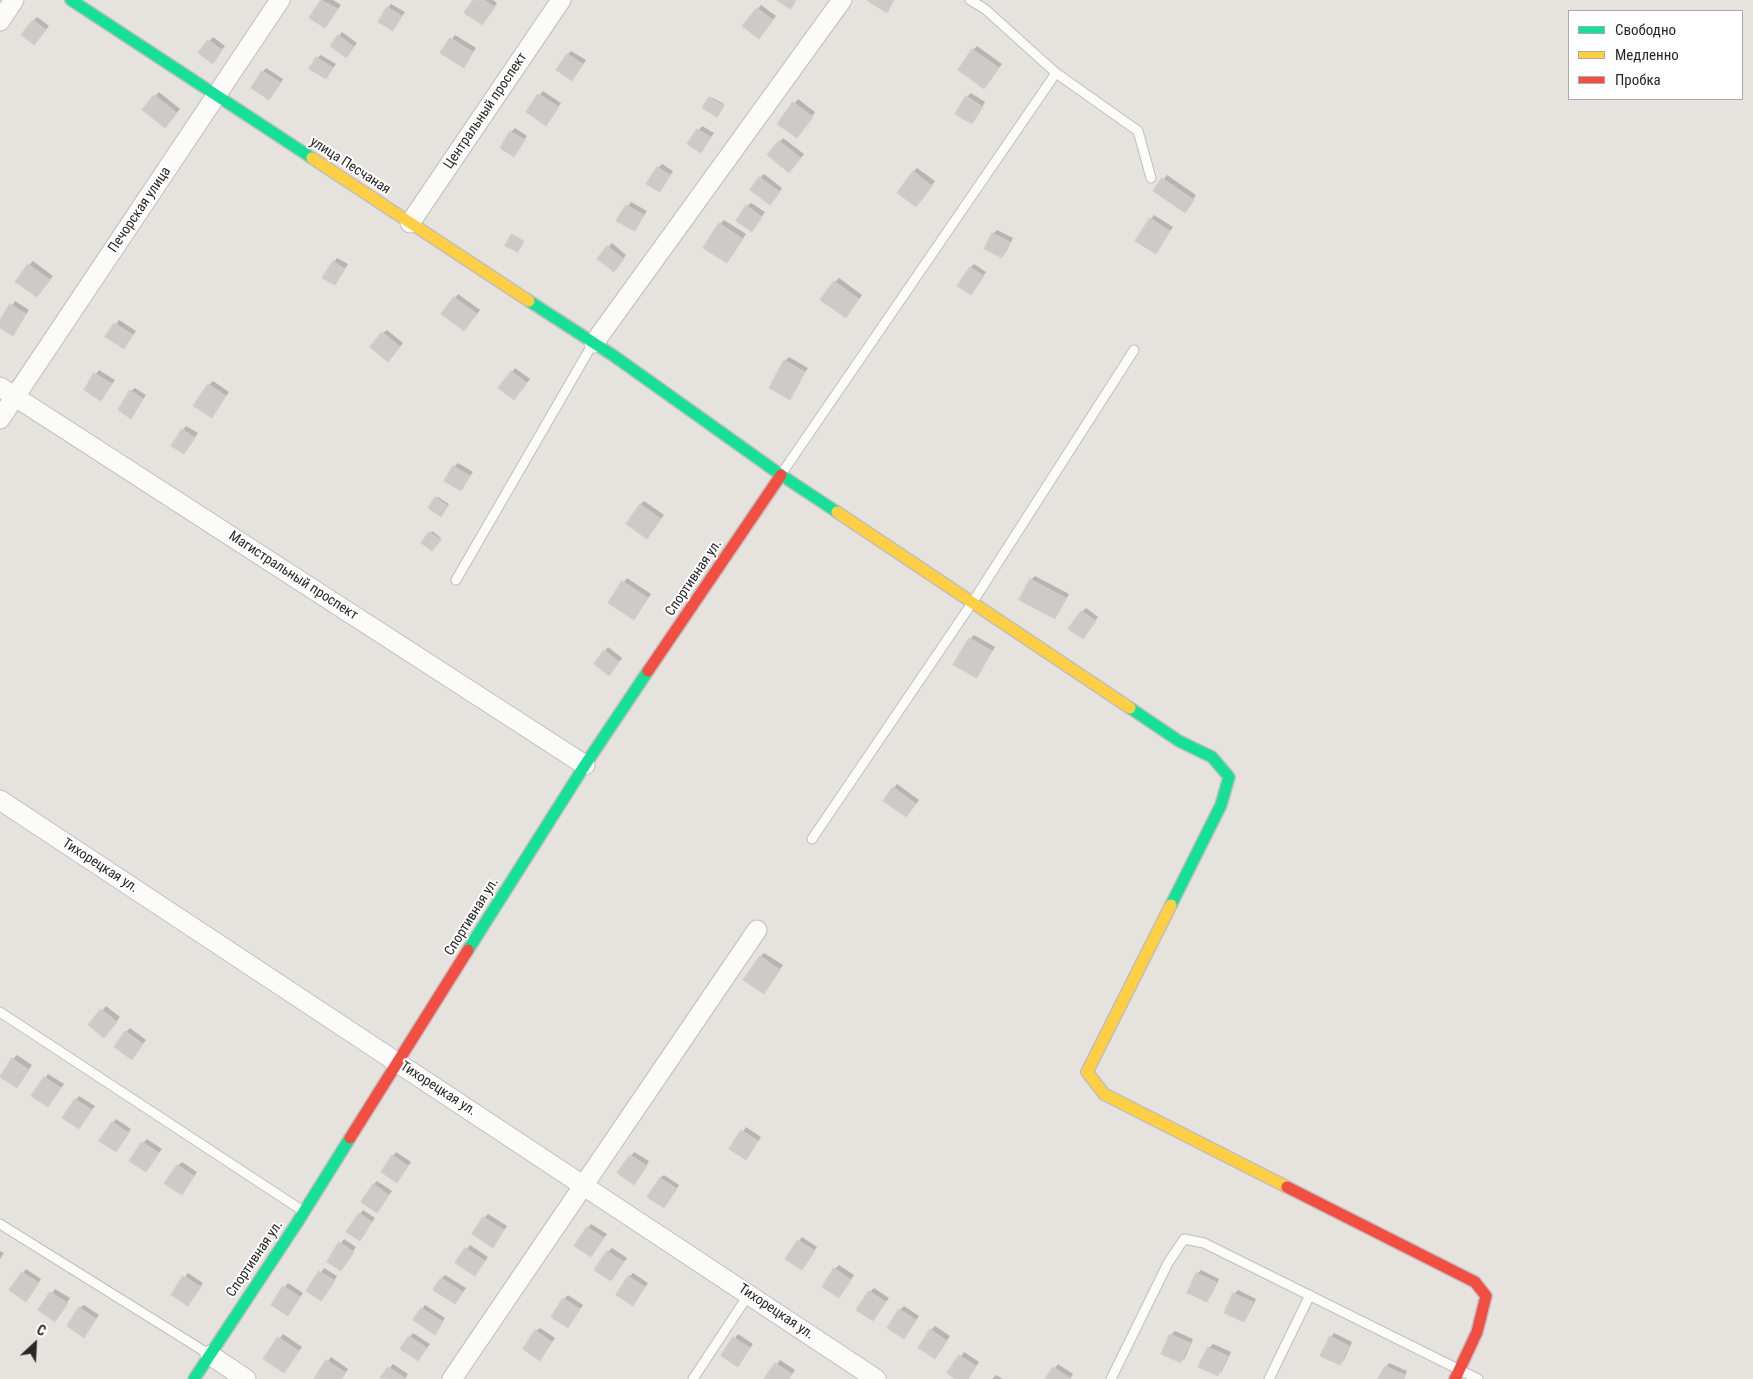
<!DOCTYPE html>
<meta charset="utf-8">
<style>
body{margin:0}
#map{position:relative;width:1753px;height:1379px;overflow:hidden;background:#e6e2de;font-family:"Roboto Condensed",sans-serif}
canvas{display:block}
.legend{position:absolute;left:1568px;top:10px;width:175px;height:90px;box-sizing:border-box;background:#fff;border:1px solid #a9a9a9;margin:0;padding:6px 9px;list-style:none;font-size:15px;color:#282828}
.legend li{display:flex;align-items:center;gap:10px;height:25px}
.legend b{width:25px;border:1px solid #a9a9a9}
.north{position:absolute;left:10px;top:1319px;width:50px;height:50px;-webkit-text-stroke:4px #fff;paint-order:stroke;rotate:25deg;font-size:14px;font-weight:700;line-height:20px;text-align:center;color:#282828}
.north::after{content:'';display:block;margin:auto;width:18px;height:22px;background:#282828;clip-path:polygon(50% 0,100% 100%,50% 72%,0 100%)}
</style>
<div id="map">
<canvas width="1753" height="1379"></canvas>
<ul class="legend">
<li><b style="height:6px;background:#16e098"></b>Свободно</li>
<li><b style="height:6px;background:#ffcf43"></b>Медленно</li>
<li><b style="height:6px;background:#f24e42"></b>Пробка</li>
</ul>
<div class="north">С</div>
</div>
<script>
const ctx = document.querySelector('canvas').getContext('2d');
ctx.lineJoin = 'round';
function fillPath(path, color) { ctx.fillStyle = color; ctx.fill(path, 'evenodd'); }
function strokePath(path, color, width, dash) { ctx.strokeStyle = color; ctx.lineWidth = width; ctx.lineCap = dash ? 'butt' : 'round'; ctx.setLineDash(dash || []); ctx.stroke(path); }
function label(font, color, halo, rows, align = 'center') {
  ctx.font = font + ' "Roboto Condensed",sans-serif'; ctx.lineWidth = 4; ctx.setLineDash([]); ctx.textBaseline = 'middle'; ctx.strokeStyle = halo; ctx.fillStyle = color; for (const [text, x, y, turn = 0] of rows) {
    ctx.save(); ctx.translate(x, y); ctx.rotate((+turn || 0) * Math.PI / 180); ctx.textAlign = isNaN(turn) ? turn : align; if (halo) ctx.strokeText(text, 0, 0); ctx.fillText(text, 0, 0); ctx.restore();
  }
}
const shadow = new Path2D(`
 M323 0H333L341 5 325 27 311 18Z
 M475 0H493L497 3 486 20Z
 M391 4 405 12 393 29 388 8Z
 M761 5 776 16 762 34 744 26Z
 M37 17 49 26 34 44 33 21Z
 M342 32 357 43 346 57 339 36Z
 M455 35 476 48 463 66 442 53Z
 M213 37 225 46 216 58 200 53Z
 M977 46 1002 64 984 87 973 50Z
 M571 51 586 60 576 75 568 54Z
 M321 55 336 64 326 78 317 58Z
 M266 68 283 79 273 94 263 72Z
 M543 91 561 103 546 124 527 112Z
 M159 92 180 109 169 123 143 110Z
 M971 93 985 102 972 123 967 97Z
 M711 97 724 104 719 114 710 98Z
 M798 99 815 112 800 133 779 123Z
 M702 126 714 133 701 152 689 144Z
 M515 128 527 136 514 155 511 132Z
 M783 138 804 154 789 172 768 155Z
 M662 164 673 171 663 187 658 168Z
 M917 168 935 181 920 202 913 172Z
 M764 174 782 188 774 200 760 178Z
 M1167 175 1196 195 1188 207 1155 191Z
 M631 202 647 211 634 230 618 220Z
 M751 203 765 212 755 227 747 206Z
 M1154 215 1173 227 1156 252 1151 219Z
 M724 220 746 234 730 258 720 224Z
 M997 230 1013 238 1006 252 1002 256 993 234Z
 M612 243 626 255 617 267 598 258Z
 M337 258 348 264 335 284 334 262Z
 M33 261 53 276 37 296 29 265Z
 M974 264 986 272 971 294 970 268Z
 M839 278 862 295 849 313 835 282Z
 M458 294 480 310 468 326 455 298Z
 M15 301 29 310 16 330 0 326V323Z
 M119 320 136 331 124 348 107 337Z
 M387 330 403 343 392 357 383 333Z
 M789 357 808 368 789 398 785 361Z
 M515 368 530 379 517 395 512 372Z
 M99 370 115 380 101 399 85 389Z
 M213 381 229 392 211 417 209 385Z
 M135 388 146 395 134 413 131 391Z
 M186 426 198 433 184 453 183 430Z
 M458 463 473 472 461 489 454 467Z
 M438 497 449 504 442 514 436 498Z
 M644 501 664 515 647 537 640 505Z
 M432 531 441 538 432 549 423 542Z
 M1035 576 1069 594 1058 614 1055 618 1031 580Z
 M627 578 651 594 637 614 610 602Z
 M1086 608 1098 617 1086 634 1082 612Z
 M974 635 995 647 976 677 970 639Z
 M608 647 622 658 613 670 605 651Z
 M897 784 919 800 910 812 894 788Z
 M764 953 783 965 764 992 760 957Z
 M106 1006 120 1017 108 1032 90 1025Z
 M130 1028 146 1040 135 1054 126 1032Z
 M17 1055 32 1065 17 1087 13 1059Z
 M48 1074 64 1084 48 1105 33 1095Z
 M79 1096 95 1106 79 1127 76 1100Z
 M116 1119 131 1129 116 1150 113 1123Z
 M746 1127 761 1137 746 1159 731 1149Z
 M147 1139 162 1149 146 1170 143 1143Z
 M396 1152 411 1162 400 1177 393 1156Z
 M634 1152 649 1161 638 1179 619 1173Z
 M182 1162 197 1172 185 1190 178 1166Z
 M664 1175 679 1185 668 1202 660 1178Z
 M377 1181 392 1191 377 1211 373 1185Z
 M363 1210 375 1218 360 1240V1214Z
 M488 1214 507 1226 496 1242 484 1218Z
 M591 1224 607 1234 591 1255 588 1228Z
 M802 1237 817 1247 802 1268 799 1241Z
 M344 1239 356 1247 344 1266 328 1262Z
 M470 1245 488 1257 475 1275 457 1263Z
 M612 1248 627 1258 611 1279 608 1252Z
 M0 1251 4 1253 0 1259Z
 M839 1265 854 1275 839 1297 835 1269Z
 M324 1268 337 1276 325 1296 308 1291Z
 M26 1269 41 1279 30 1296 11 1290Z
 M1201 1270 1219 1279 1210 1297 1206 1301 1197 1274Z
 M188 1273 203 1283 188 1304 173 1294Z
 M633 1273 648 1283 636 1301 629 1277Z
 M445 1275 466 1288 455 1303 442 1278Z
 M288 1283 303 1293 288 1314 272 1304Z
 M874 1288 889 1298 873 1319 870 1292Z
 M55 1289 70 1298 59 1316 40 1310Z
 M1238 1290 1256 1299 1247 1317 1243 1321 1234 1294Z
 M568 1295 583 1305 568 1327 564 1299Z
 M84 1305 99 1315 87 1332 80 1308Z
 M425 1305 445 1318 438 1329 422 1309Z
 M904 1306 919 1316 907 1334 900 1310Z
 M935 1326 950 1336 935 1358 931 1330Z
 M540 1328 555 1338 543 1355 536 1331Z
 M1175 1331 1193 1339 1185 1358 1181 1362 1171 1335Z
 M413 1333 430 1344 421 1356 410 1337Z
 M1334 1333 1352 1342 1344 1360 1340 1364 1331 1337Z
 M283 1334 302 1347 284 1371 265 1359Z
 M738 1334 753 1344 738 1365 723 1355Z
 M1213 1344 1231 1352 1222 1371 1218 1375 1209 1348Z
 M964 1352 979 1362 968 1379H958L949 1373Z
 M331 1357 348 1369 341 1379H315Z
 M780 1360 795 1370 789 1379H766Z
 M1389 1363 1407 1371 1404 1379H1380L1386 1367Z
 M393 1364 408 1374 405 1379 382 1378Z
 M1058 1364 1073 1374 1070 1379H1047Z
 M996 1375 1003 1379H992Z`);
const building = new Path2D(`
 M321 0 338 9 325 28 309 18Z
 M473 0H484L495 7 482 25 464 13Z
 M777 0H796L791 9Z
 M868 0H894L887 13 868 1Z
 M387 7 402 16 393 31 378 22Z
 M757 8 773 20 759 39 742 26Z
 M33 20 46 30 34 45 21 35Z
 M338 35 354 47 346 58 330 46Z
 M450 38 473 52 464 68 440 53Z
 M208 40 222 50 213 64 198 53Z
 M972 49 999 68 984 89 958 70Z
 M567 54 583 64 572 81 556 70Z
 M316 57 333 68 326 79 309 69Z
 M262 71 281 83 269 100 251 88Z
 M538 94 559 107 546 126 526 112Z
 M154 95 177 113 165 128 142 110Z
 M966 96 983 107 972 124 955 114Z
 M709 97 724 106 717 117 702 108Z
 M793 102 813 117 797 138 777 124Z
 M697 129 711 137 701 153 687 144Z
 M510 131 525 140 514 157 500 148Z
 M779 141 801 158 789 173 767 155Z
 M657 167 670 175 660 192 646 184Z
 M913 171 932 186 916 207 897 193Z
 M759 177 780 192 770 205 750 190Z
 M1162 178 1194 200 1185 213 1153 191Z
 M626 205 644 215 635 231 616 221Z
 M746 205 762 217 752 232 736 221Z
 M1150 218 1170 231 1156 254 1135 241Z
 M719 223 743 239 727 263 703 248Z
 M992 233 1010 242 1002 258 984 249Z
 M511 234 524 241 518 252 505 246Z
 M607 246 624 259 614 272 597 259Z
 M333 261 345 269 335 285 322 278Z
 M28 264 50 280 37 297 15 282Z
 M970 267 984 276 971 295 957 286Z
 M834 281 859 299 846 318 820 300Z
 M454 297 477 314 464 331 441 314Z
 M10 304 26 314 13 336 0 328V320Z
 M114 323 133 335 124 349 105 337Z
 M382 332 400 347 388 362 370 347Z
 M784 360 805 372 790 400 769 388Z
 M511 371 527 383 514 400 498 388Z
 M94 373 112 384 101 401 84 390Z
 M208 384 226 396 212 418 193 406Z
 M130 390 143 399 131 419 118 410Z
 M182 429 195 438 184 454 171 446Z
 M453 466 470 476 461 491 444 481Z
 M435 497 448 506 441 517 428 508Z
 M640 504 661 519 647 539 626 524Z
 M429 532 441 540 432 551 421 543Z
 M1030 579 1066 598 1055 619 1019 600Z
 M622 581 648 598 634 620 608 603Z
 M1081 611 1096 621 1083 639 1068 629Z
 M969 638 992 651 977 678 953 665Z
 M604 650 619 662 609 676 594 664Z
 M893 787 916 804 906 817 883 801Z
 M760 956 780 970 764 994 743 980Z
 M101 1009 117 1022 104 1038 88 1025Z
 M125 1031 143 1044 132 1060 114 1047Z
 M12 1058 29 1070 17 1088 0 1077Z
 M44 1077 61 1088 48 1107 31 1096Z
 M75 1099 92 1110 79 1129 62 1118Z
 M112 1122 129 1133 116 1152 99 1141Z
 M741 1130 758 1141 746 1160 729 1149Z
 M142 1142 159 1153 146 1172 129 1161Z
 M392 1155 408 1166 397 1183 381 1172Z
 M630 1155 647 1166 634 1185 617 1173Z
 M177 1165 194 1176 182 1195 164 1184Z
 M660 1178 677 1189 664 1208 647 1197Z
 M373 1184 389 1195 377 1213 361 1202Z
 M359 1213 372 1222 360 1241 346 1232Z
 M483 1217 504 1230 493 1248 472 1234Z
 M587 1227 604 1238 591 1257 574 1246Z
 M798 1240 815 1251 802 1270 785 1259Z
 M339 1242 354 1252 341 1271 327 1262Z
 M465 1248 485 1261 475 1276 455 1263Z
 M607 1251 624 1262 611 1281 594 1270Z
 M834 1268 851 1280 839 1298 822 1287Z
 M319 1271 335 1281 321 1301 306 1291Z
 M22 1272 39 1283 26 1302 9 1290Z
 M1196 1273 1216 1282 1207 1302 1187 1293Z
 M183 1276 201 1287 188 1306 171 1295Z
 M628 1276 645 1287 633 1306 616 1295Z
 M441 1278 463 1292 455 1304 433 1290Z
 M283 1286 300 1297 288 1316 271 1305Z
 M869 1291 886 1302 873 1321 856 1310Z
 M50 1292 68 1303 55 1322 38 1310Z
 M1233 1293 1253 1302 1244 1322 1224 1313Z
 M563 1298 580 1309 568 1328 551 1317Z
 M79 1307 96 1319 84 1338 67 1326Z
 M421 1308 443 1322 435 1335 413 1320Z
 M899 1309 916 1320 904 1339 887 1328Z
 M930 1329 947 1341 935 1359 918 1348Z
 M535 1330 552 1342 540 1361 523 1349Z
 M1170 1334 1190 1343 1181 1363 1161 1354Z
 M409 1336 427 1348 418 1361 400 1349Z
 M1330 1336 1349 1346 1340 1365 1320 1356Z
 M278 1337 299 1351 284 1373 263 1359Z
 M733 1337 750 1348 738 1367 721 1356Z
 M1208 1347 1228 1356 1218 1376 1198 1367Z
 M959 1355 976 1366 968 1379H955L947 1373Z
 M326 1360 346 1373 341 1379H314Z
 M775 1363 792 1374 789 1379H764Z
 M1385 1366 1405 1375 1403 1379H1378Z
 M388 1367 405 1378V1379L380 1378Z
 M1053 1367 1070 1378V1379H1045Z`);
const lane = new Path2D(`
 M1056 73 1138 131 1151 178
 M782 473 1056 73 985 9 970 0
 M456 580 592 345
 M812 839 972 603 1134 350
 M0 1012 303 1211
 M0 1224 207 1353
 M693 1379 749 1294
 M1111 1379 1168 1263 1184 1239 1204 1243 1478 1379
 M1269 1379 1310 1295`);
const street = new Path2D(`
 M0 21 14 0
 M410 223 561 0
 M594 343 842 0
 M0 387 585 765
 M0 419 280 0
 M0 800 876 1379
 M210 1355 246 1379
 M452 1379 757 930`);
const fast = new Path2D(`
 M71 0 312 158
 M529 301 614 356 781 475 837 512
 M1130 708 1179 741 1212 757 1229 777 1221 805 1171 905
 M468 950 585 765 648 671
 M194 1379 297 1223 350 1138`);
const slow = new Path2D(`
 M312 158 529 301
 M837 512 1130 708
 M1171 905 1087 1072 1104 1094 1287 1187`);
const jam = new Path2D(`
 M648 671 781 475
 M350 1138 468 950
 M1287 1187 1475 1282 1486 1296 1477 1332 1455 1379`);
const streetNames = [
 ["Центральный проспект",486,111,-56],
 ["улица Песчаная",350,166,33],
 ["Печорская улица",140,210,-56],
 ["Магистральный проспект",293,576,33],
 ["Спортивная ул.",694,578,-56],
 ["Тихорецкая ул.",100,866,33],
 ["Спортивная ул.",472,917,-58],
 ["Тихорецкая ул.",438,1089,33],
 ["Спортивная ул.",255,1259,-56],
 ["Тихорецкая ул.",776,1312,34]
];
fillPath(shadow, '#0003');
fillPath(building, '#cdcac7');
strokePath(building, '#d1ceca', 1);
strokePath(lane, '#c0bebf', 11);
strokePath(street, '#c0bebf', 21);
strokePath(fast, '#c0bebf', 14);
strokePath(slow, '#c0bebf', 14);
strokePath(jam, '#c0bebf', 14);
strokePath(lane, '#fbfbfa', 9);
strokePath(street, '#fbfbfa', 19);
strokePath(fast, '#16e098', 11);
strokePath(slow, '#ffcf43', 11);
strokePath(jam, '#f24e42', 11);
label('14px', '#282828', '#fff', streetNames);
</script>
